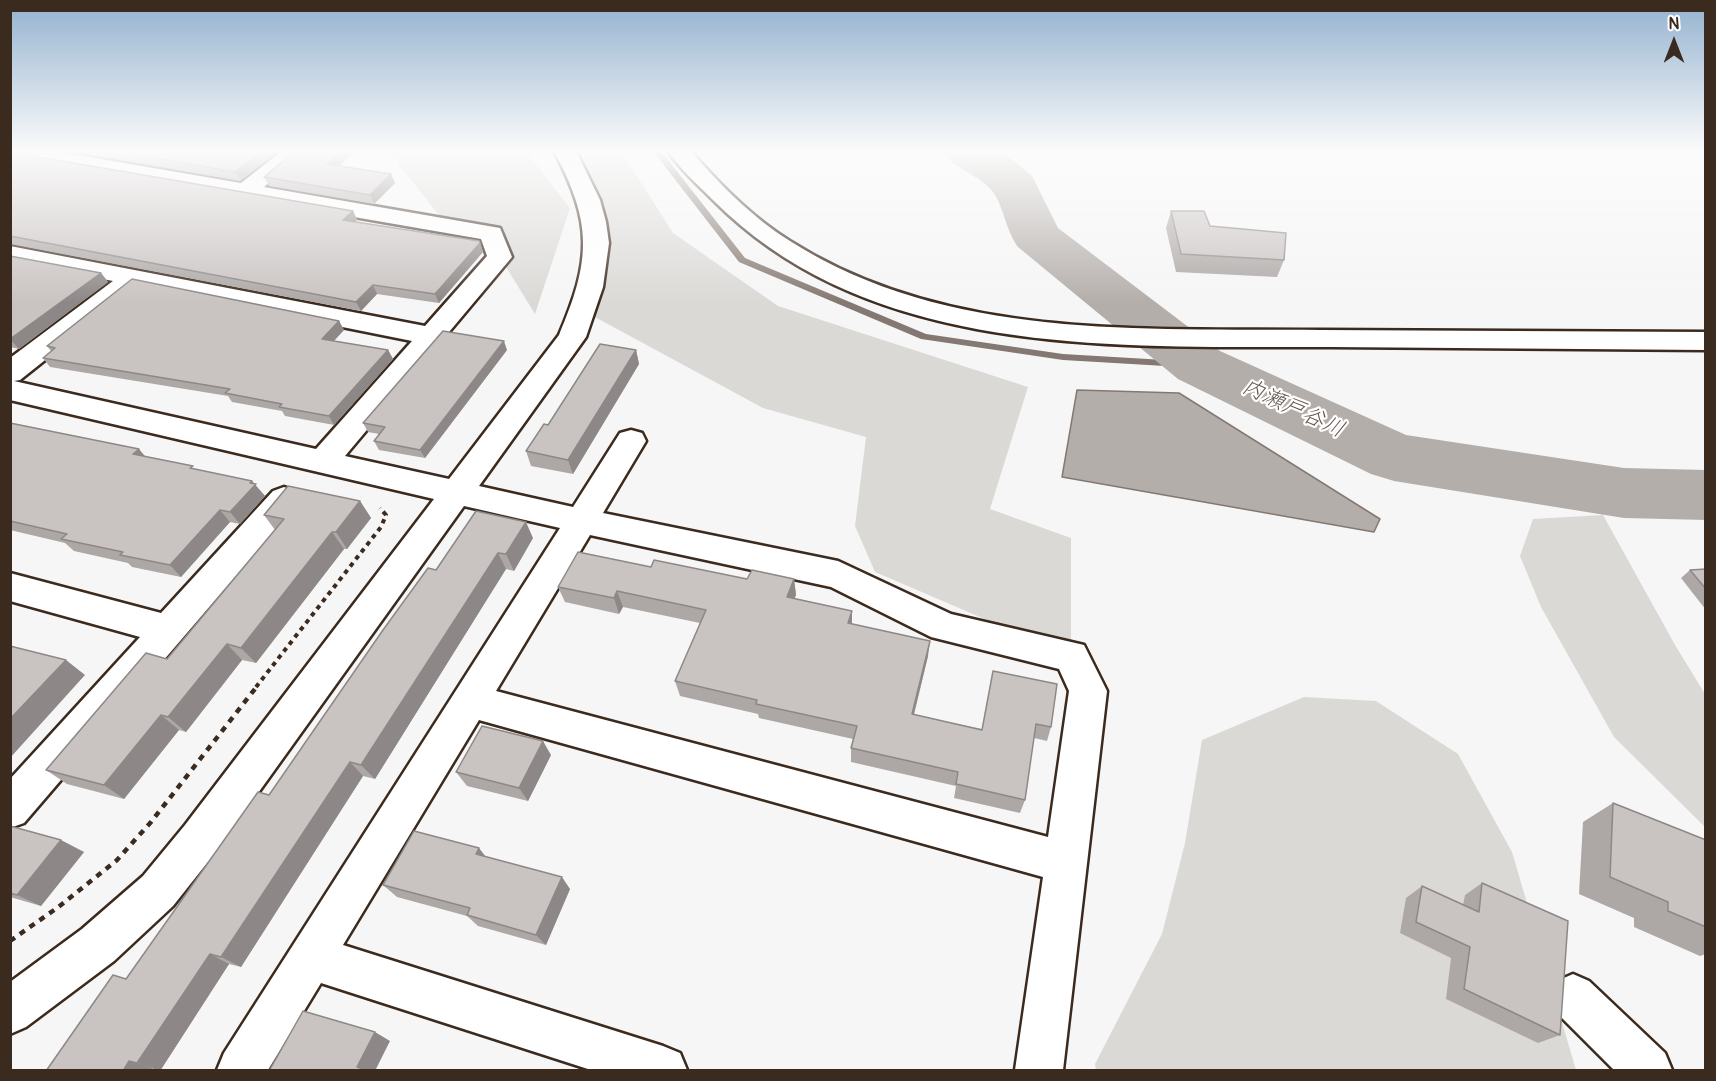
<!DOCTYPE html>
<meta charset="utf-8">
<style>
body{margin:0}
#map{position:relative;width:1716px;height:1081px;overflow:hidden;background:#f7f6f6;font-family:Pangolin,sans-serif}
canvas{display:block}
.frame{position:absolute;inset:0;border:12px solid #3b2a1e;pointer-events:none}
.north{position:absolute;left:1644px;top:12px;width:60px;height:60px;-webkit-text-stroke:4px #fff;paint-order:stroke;rotate:0deg;font-size:16px;font-weight:700;line-height:24px;text-align:center;color:#3b2a1e}
.north::after{content:'';display:block;margin:auto;width:21px;height:27px;background:#3b2a1e;clip-path:polygon(50% 0,100% 100%,50% 72%,0 100%)}
</style>
<div id="map">
<canvas width="1716" height="1081"></canvas>
<div class="frame"></div>
<div class="north">N</div>
</div>
<script>
const ctx = document.querySelector('canvas').getContext('2d');
ctx.lineJoin = 'round';
function fillPath(path, color) { ctx.fillStyle = color; ctx.fill(path, 'evenodd'); }
function strokePath(path, color, width, dash) { ctx.strokeStyle = color; ctx.lineWidth = width; ctx.lineCap = dash ? 'butt' : 'round'; ctx.setLineDash(dash || []); ctx.stroke(path); }
function label(font, color, halo, rows, align = 'center') {
  ctx.font = font + ' Pangolin,"Klee One",sans-serif'; ctx.lineWidth = 4.5; ctx.setLineDash([]); ctx.textBaseline = 'middle'; ctx.strokeStyle = halo; ctx.fillStyle = color; for (const [text, x, y, turn = 0] of rows) {
    ctx.save(); ctx.translate(x, y); ctx.rotate((+turn || 0) * Math.PI / 180); ctx.textAlign = isNaN(turn) ? turn : align; if (halo) ctx.strokeText(text, 0, 0); ctx.fillText(text, 0, 0); ctx.restore();
  }
}
const green = new Path2D(`
 M388 151H526L570 208 535 314 506 267 492 225 442 219Z
 M561 151H621L673 233 778 306 1028 387 990 509 1071 538V656L875 572 855 526 866 437 763 408 593 316 588 197Z
 M1603 515 1675 645 1705 694V827L1614 737 1541 607 1520 556 1533 519Z
 M1304 697 1376 701 1458 754 1512 852 1576 1070H1096L1095 1064 1162 934 1185 843 1202 740Z`);
const water = new Path2D(`
 M1077 390 1179 393 1380 519 1374 532 1062 477Z`);
const stream = new Path2D(`
 M653 151H661L745 258 926 334 1063 354 1199 362 1204 365 1199 368 1063 360 921 339 739 262Z`);
const river = new Path2D(`
 M942 151H999L1009 157 1032 176 1058 228 1220 351 1406 435 1624 468 1706 470V520L1624 518 1394 481 1371 474 1178 379 1018 247C1006 231 1003 205 993 192 979 174 955 170 942 151Z`);
const pathFar1 = new Path2D(`
 M256 687 381 527 386 515 380 508`);
const path = new Path2D(`
 M10 941 57 908 117 860 151 822 258 685`);
const minor = new Path2D(`
 M10 151H54L241 183 282 151H307L264 187 500 228 512 257 345 456 449 479 559 335C591 260 593 224 554 151H576L600 200 606 222 609 243 603 287 586 337 479 486 573 507 620 433 631 430 642 433 646 441 603 513 838 561 951 614 1084 645 1107 691 1063 1070H1015L1043 877 479 720 343 945 663 1046 680 1053 687 1070H591L321 983 268 1070H217L224 1053 560 528 464 506 215 853 173 906 114 961 26 1027 10 1034V982L82 929 143 876 185 825 434 499 10 400V358L113 281 10 261V246L425 326 487 256 481 239 14 158 10 157ZM138 286 412 341 316 449 14 381 20 380ZM590 535 831 587 931 637 1059 669 1069 691 1048 837 496 691Z
 M668 151H691C719 184 753 218 790 241 947 341 1142 328 1320 330 1449 331 1577 331 1706 332V350C1581 349 1456 348 1331 347 1121 346 873 361 713 200 697 184 681 170 668 151Z
 M284 487 295 491 300 499 295 507 24 823 10 828V779L140 637 10 601V573L161 613 273 491Z
 M1573 974 1589 981 1665 1053 1672 1070H1614L1557 1013 1550 997 1557 981Z`);
const wall = new Path2D(`
 M69 151H278L240 181Z
 M355 151 339 166 395 183 374 204 269 186 264 177Z
 M10 152 353 211 357 220 355 222 479 241 483 252 439 303 377 294 361 311 10 244Z
 M1171 211 1210 226 1284 260 1277 277 1176 272 1166 228Z
 M10 256 101 273 108 282 19 349 10 347Z
 M339 321 344 330 334 341 388 350 393 359 334 425 285 416 282 411 232 402 228 396 50 367 43 358 51 351 47 346Z
 M507 350 425 458 379 450 374 441 379 434 368 432 363 423Z
 M636 350 639 364 573 474 531 466 526 451 548 425Z
 M10 423 254 484 265 496 240 524 230 522 181 577 132 567 128 563 74 551 65 543 10 530Z
 M360 501 371 518 347 549H344L256 663 242 660 186 732 179 730 124 799 67 784 46 770 167 659 275 530 264 515Z
 M533 538 514 571 506 569 375 779 363 776 241 967 229 964 160 1071 153 1068 151 1071H46L126 979 269 795 436 570Z
 M651 567 747 579H794L796 595 794 598 852 611V624L928 656 914 715 982 729 990 686 1051 727 1047 741 1034 738 1025 800 1020 813 954 798 956 786 851 762V748L853 739 759 718 758 714 680 696 675 681 700 623 623 607 619 614 565 602 558 587Z
 M1706 569V610L1681 578 1690 570Z
 M551 755 528 801 467 786 456 772Z
 M1613 803 1706 840V954L1700 956 1634 927V918L1579 894 1583 822Z
 M10 826 84 852 41 906 10 897Z
 M486 857 570 889 546 945 478 926 467 916 397 897 383 885Z
 M1482 883 1560 1035 1538 1043 1446 999 1451 958 1400 933 1406 898 1422 886 1463 905 1465 895Z`);
const shadedWall = new Path2D(`
 M262 151H278L240 181 235 172Z
 M341 151H355L331 173 327 164Z
 M391 174 395 183 374 204 370 195Z
 M353 211 357 220 347 230 343 220Z
 M480 243 483 252 439 303 435 294Z
 M101 273 108 282 19 349 10 339Z
 M373 285 377 294 361 311 356 302Z
 M339 321 344 330 327 348 322 339Z
 M504 341 507 350 425 458 420 450Z
 M388 350 393 359 334 425 329 416Z
 M636 350 639 364 573 474 568 460Z
 M139 449 149 461 133 454Z
 M252 481 265 496 240 524 230 512Z
 M360 501 371 518 347 549 336 532Z
 M220 510 230 522 181 577 170 565Z
 M526 522 533 538 514 571 506 554Z
 M332 532 344 549 256 663 241 648Z
 M498 553 506 569 375 779 361 765Z
 M794 579 796 595 789 613 787 597Z
 M617 591 623 607 619 614 614 598Z
 M852 611V626L848 623Z
 M930 641 928 656 910 729 912 714Z
 M227 644 242 660 186 732 168 717Z
 M66 660 85 675 10 758V719Z
 M161 715 179 730 124 799 104 785Z
 M543 741 551 755 528 801 519 788Z
 M350 762 363 776 241 967 221 957Z
 M61 840 84 852 41 906 17 895Z
 M479 848 489 861 476 854Z
 M562 877 570 889 546 945 536 935Z
 M210 954 229 964 160 1071 137 1063Z
 M375 1032 390 1041 375 1071H365L357 1067Z
 M129 1061 153 1068 151 1071H123Z`);
const building = new Path2D(`
 M116 151H262L235 172Z
 M295 151H341L327 164 391 174 370 195 264 177Z
 M10 152 353 211 343 220 479 241 480 243 435 294 373 285 356 302 10 236Z
 M1171 211H1204L1210 226 1286 233 1284 260 1181 254Z
 M10 256 101 273 10 339Z
 M132 279 339 321 322 339 388 350 329 416 279 407 282 404 225 393 230 389 43 358 55 348 47 346Z
 M443 331 504 341 420 450 374 441 385 427 363 423Z
 M600 344 636 350 568 460 526 451 544 424 548 425Z
 M10 423 139 449 133 454 193 466 190 468 252 481 250 483 256 484 230 512 220 510 170 565 120 555 123 552 61 539 67 534 10 521Z
 M288 486 360 501 336 532H332L241 648 227 644 168 717 161 715 104 785 46 770 146 653 167 659 284 519 264 515Z
 M476 511 526 522 506 554 498 553 361 765 350 762 221 957 210 954 137 1063 129 1061 123 1071H46L113 975 126 979 258 792 269 795 383 630 428 568 436 570Z
 M578 552 651 567 654 560 747 579 752 570 794 579 787 597 852 611 848 623 930 641 912 714 982 730 993 671 1057 684 1051 727 1036 724 1025 800 956 784 958 772 851 748 857 726 756 704 757 700 675 681 706 610 617 591 614 598 558 587Z
 M1706 569V589L1690 570Z
 M10 646 66 660 10 719Z
 M482 726 543 741 519 788 456 772Z
 M1613 803 1706 840V927L1668 911V902L1610 877Z
 M10 826 61 840 17 895 10 893Z
 M414 831 479 848 476 854 562 877 536 935 467 915 470 908 383 885Z
 M1482 883 1568 921 1560 1035 1464 989 1470 947 1416 922 1422 886 1479 912Z
 M303 1011 375 1032 357 1067 369 1071H269Z`);
const waterNames = [
 ["内瀬戸谷川",1293,409,25]
];
fillPath(green, '#dbd9d6');
fillPath(water, '#b4aeaa');
strokePath(water, '#847972', 1.5);
fillPath(stream, '#847972');
fillPath(river, '#b4aeaa');
strokePath(minor, '#3b2a1e', 5);
strokePath(pathFar1, '#3b2a1e', 4, [4.5, 4.5]);
strokePath(path, '#3b2a1e', 4.5, [6, 6]);
fillPath(minor, '#fff');
fillPath(wall, '#ada8a6');
fillPath(shadedWall, '#8d8887');
fillPath(building, '#c9c3c1');
strokePath(building, '#8d8887', 1.5);
const sky = ctx.createLinearGradient(0, 0, 0, 303);
sky.addColorStop(0, '#93b2cf');
sky.addColorStop(0.5, '#fbfbfb');
sky.addColorStop(1, '#fbfbfb00');
ctx.fillStyle = sky;
ctx.fillRect(0, 0, 1716, 303);
label('italic 22px', '#65584f', '#fff', waterNames);
</script>
